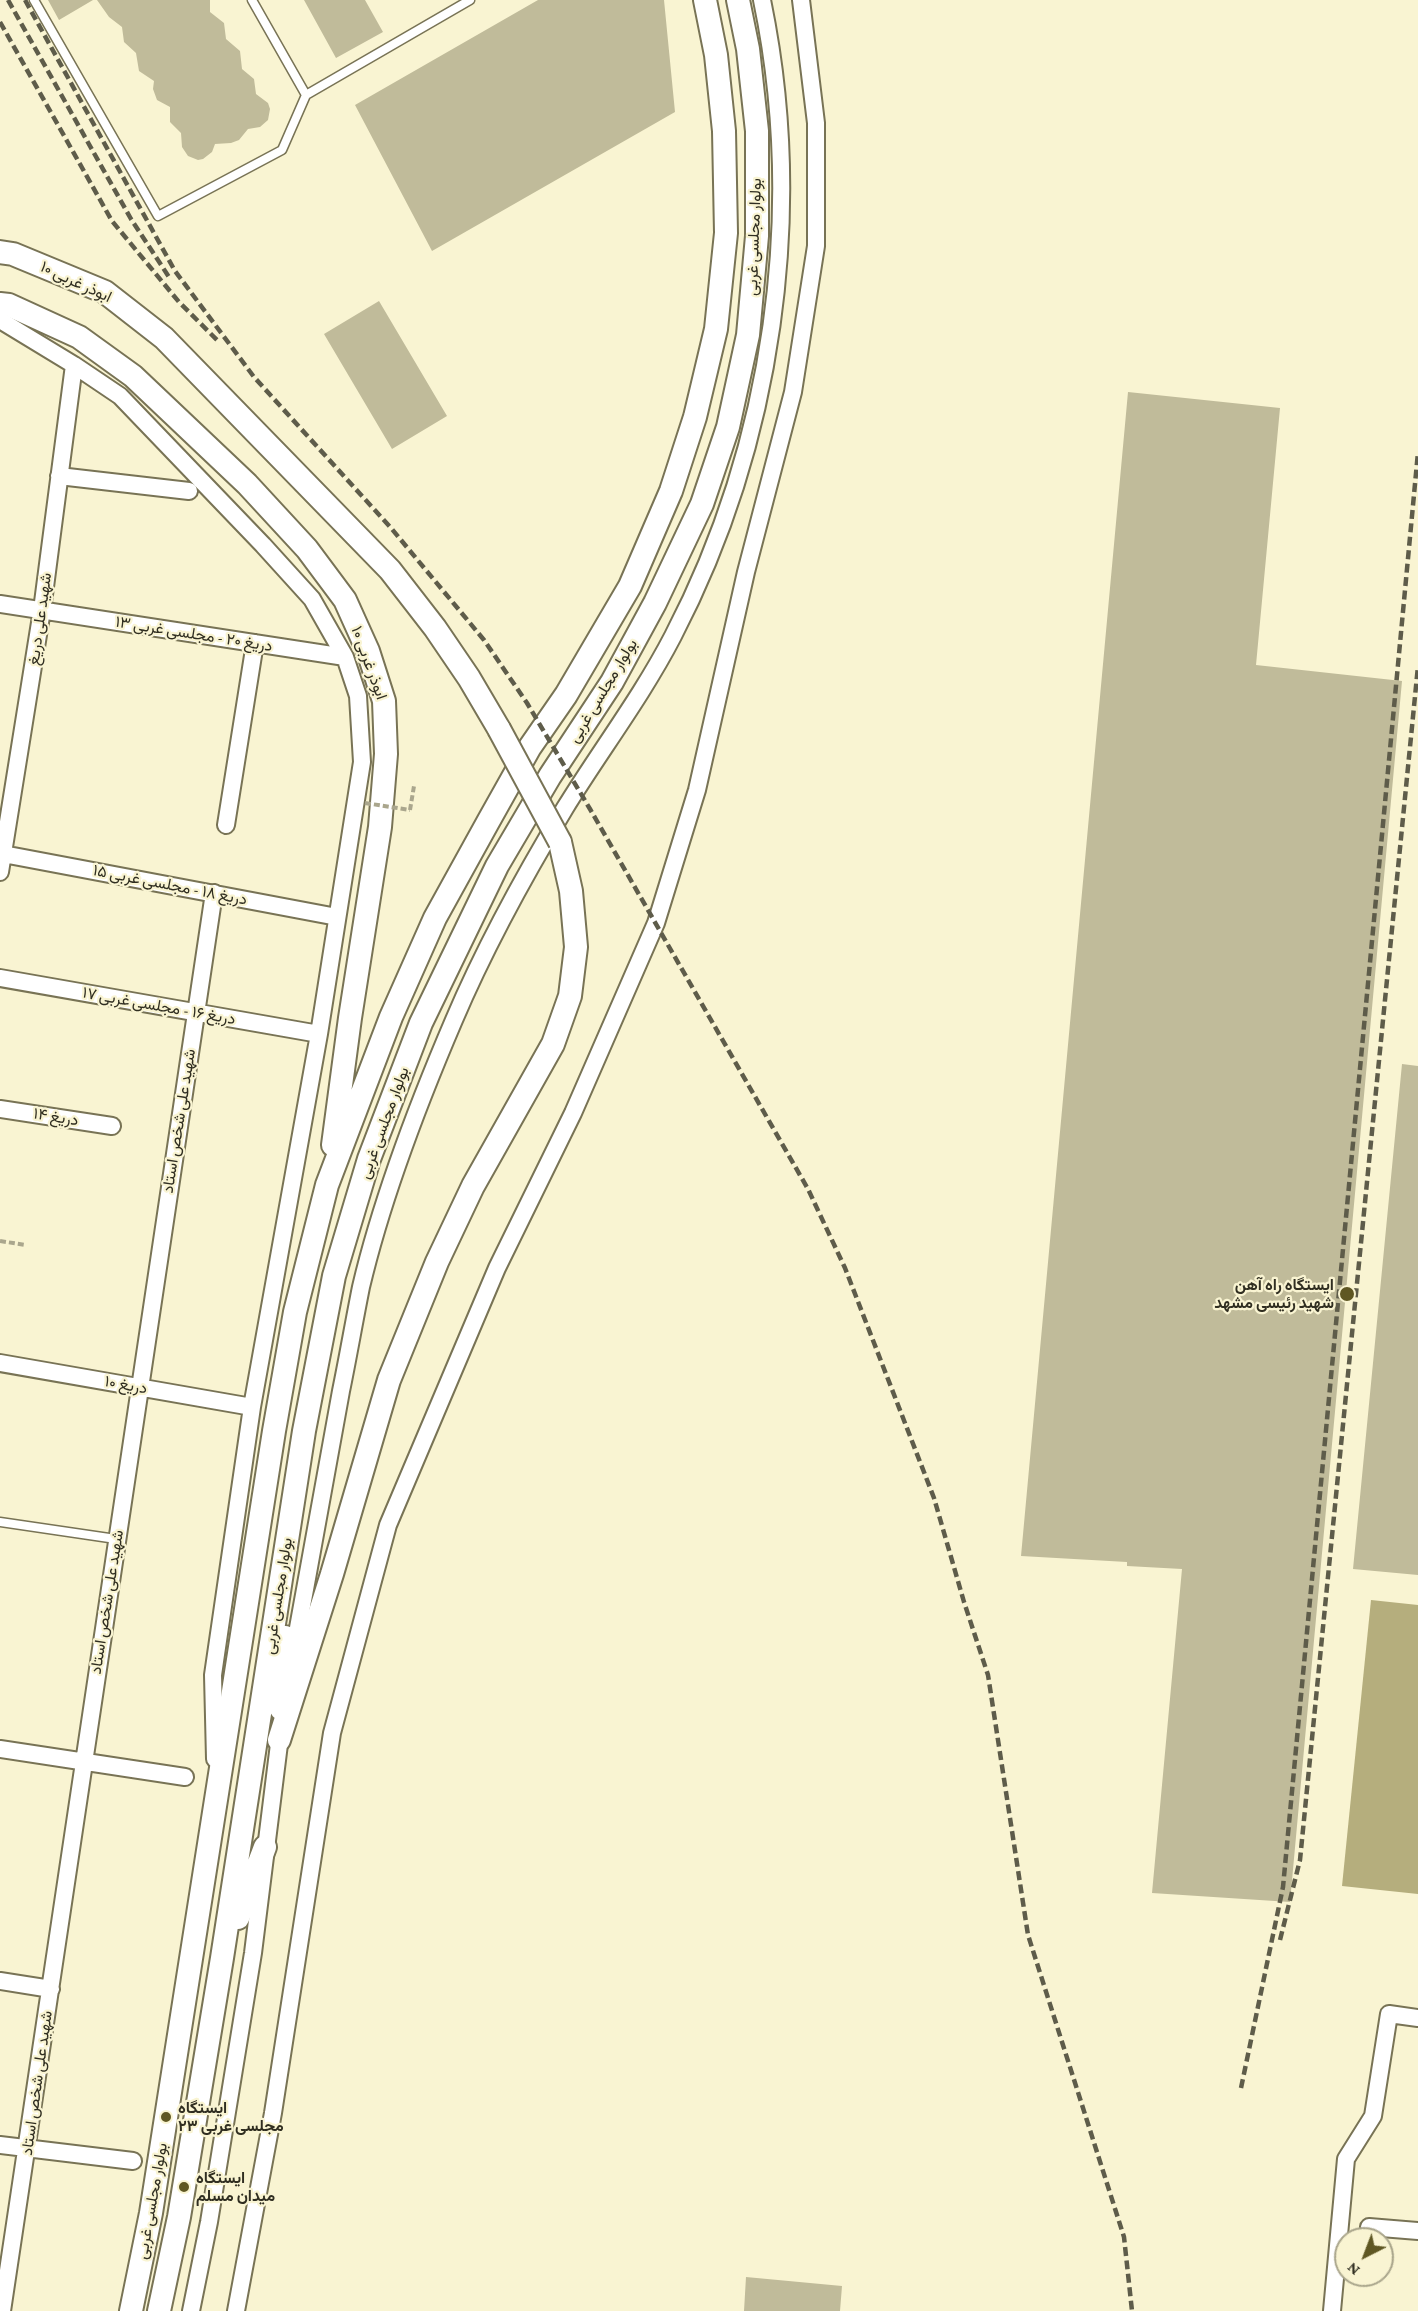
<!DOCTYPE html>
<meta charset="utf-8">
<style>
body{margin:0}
#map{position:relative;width:1418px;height:2311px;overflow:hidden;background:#f9f4d2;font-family:"Crimson Pro",serif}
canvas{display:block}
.north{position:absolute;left:1334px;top:2227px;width:60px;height:60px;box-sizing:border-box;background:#f9f4d2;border:2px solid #a9a58b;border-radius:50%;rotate:222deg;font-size:16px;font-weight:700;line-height:24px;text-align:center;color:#302e21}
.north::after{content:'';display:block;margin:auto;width:21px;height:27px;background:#5f5723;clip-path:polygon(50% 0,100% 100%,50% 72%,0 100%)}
</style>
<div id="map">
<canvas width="1418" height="2311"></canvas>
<div class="north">N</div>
</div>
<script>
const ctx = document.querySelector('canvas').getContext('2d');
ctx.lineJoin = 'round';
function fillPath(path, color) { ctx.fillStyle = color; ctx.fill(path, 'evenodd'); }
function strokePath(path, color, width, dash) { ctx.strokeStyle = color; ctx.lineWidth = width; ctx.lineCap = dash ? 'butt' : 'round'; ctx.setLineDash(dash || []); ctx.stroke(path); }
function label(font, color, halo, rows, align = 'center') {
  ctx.font = font + ' "Crimson Pro",Vazirmatn,serif'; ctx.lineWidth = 4.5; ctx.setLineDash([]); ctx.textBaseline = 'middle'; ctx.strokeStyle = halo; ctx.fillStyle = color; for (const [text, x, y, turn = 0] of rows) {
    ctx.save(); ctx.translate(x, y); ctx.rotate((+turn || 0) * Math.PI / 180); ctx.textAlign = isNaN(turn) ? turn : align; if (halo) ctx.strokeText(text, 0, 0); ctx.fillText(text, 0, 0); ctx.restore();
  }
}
const forest = new Path2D(`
 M1371 1600 1418 1605V1894L1342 1886Z`);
const building = new Path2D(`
 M48 0H93L59 20Z
 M97 0H210V12L224 23 226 39 240 51 242 69 254 79 256 94 268 103 270 109 268 120 260 127 248 129 239 140 231 143 215 144 212 152 203 159 198 160 188 156 182 147 181 133 170 122V107L157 100 153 89 154 81 139 71 136 53 124 42 122 27 109 17Z
 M304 0H365L383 32 336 58Z
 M538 0H664L675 112 432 251 355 105Z
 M379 301 447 416 392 449 324 334Z
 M1128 392 1280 408 1256 665 1402 681 1290 1902 1152 1893 1182 1569 1127 1566V1562L1021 1556Z
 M1402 1064 1418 1066V1575L1353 1569Z
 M746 2277 842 2286 840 2311H744Z`);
const path = new Path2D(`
 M410 810 414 786
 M0 1241 26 1245`);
const lane = new Path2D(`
 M34 0 158 216 282 150 306 95
 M252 0 306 95 470 0
 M0 1522 116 1539`);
const street = new Path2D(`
 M0 320 74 365 120 396 263 545 312 599 345 657 358 696 362 762 319 1034 252 1407 213 1675 215 1759
 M59 476 189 491
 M0 604 345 657
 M226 825 255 643
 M3 854 337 917
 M0 872 42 610 74 365
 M0 978 319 1034
 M0 1109 112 1126
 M0 1363 252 1407
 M292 1661C308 1571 324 1481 341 1391 348 1357 354 1322 361 1287 382 1198 418 1104 454 1020 485 947 524 876 565 808 600 751 642 696 673 636 773 444 806 212 762 0
 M0 1749 185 1777
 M0 1981 51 1989
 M0 2145 133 2161
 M1369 2227 1418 2231
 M2 2311 214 893
 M191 2311 209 2222 253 1953 281 1728
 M236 2311 273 2113 332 1733 388 1525 497 1268 573 1113 656 923 697 790 746 572 793 392 816 246V123L801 0
 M1332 2311 1346 2159 1373 2116 1389 2014 1418 2018`);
const secondary = new Path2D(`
 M0 252 13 254 105 292 164 338 390 570 435 628 469 678 499 729
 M0 304 9 305 79 337 133 376 247 484 307 549 345 600 368 651 384 701 386 754 380 827 350 1018 333 1145
 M281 1709 285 1637
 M279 1740 332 1574 389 1380 437 1262 473 1186 553 1044 570 996 576 947 571 891 560 842
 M238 1918 265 1847
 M131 2311 151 2213 274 1431 295 1312 327 1185 391 1017 435 918 488 822 530 747 566 695 630 586 671 491 695 417 716 329 726 233 724 131 716 55 705 0
 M159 2311 179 2217 222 1958 304 1431 334 1276 369 1159 421 1023 497 866 550 776 612 682 655 603 702 504 728 427 748 335 757 236V131L748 49 738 0`);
const rail = new Path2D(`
 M8 0 131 219 169 277
 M25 0 175 271 254 377 391 528 484 640 527 703 590 809 808 1189 845 1268 934 1498 964 1602 988 1675 1028 1935 1124 2237 1132 2311
 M0 22 112 221 179 302 220 343
 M1280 1940 1300 1860 1418 666
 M1241 2088 1283 1887 1418 452`);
const pathBridge = new Path2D(`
 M365 803 410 810`);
const secondaryBridge = new Path2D(`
 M499 729 560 842`);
const markers = [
 [1347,1294,8,"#5f5723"],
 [166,2117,6,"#5f5723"],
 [184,2187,6,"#5f5723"]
];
const streetNames = [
 ["بولوار مجلسی غربی",754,237,-88],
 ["ابوذر غربی ۱۰",76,282,25],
 ["شهید علی دریغ",40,619,-82],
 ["دریغ ۲۰ - مجلسی غربی ۱۳",194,634,9],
 ["ابوذر غربی ۱۰",369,663,70],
 ["بولوار مجلسی غربی",603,691,-59],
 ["دریغ ۱۸ - مجلسی غربی ۱۵",170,885,11],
 ["دریغ ۱۶ - مجلسی غربی ۱۷",159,1006,10],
 ["دریغ ۱۴",56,1117,9],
 ["شهید علی شخص استاد",179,1121,-81],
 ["بولوار مجلسی غربی",384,1123,-70],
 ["دریغ ۱۰",126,1385,10],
 ["بولوار مجلسی غربی",278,1596,-81],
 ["شهید علی شخص استاد",107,1602,-81],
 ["شهید علی شخص استاد",37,2083,-82],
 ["بولوار مجلسی غربی",152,2201,-80]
];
const poiNames = [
 ["ایستگاه راه آهن",1334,1285,"right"],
 ["شهید رئیسی مشهد",1334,1303,"right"],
 ["ایستگاه",178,2108],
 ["مجلسی غربی ۲۳",178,2126],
 ["ایستگاه",196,2178],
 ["میدان مسلم",196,2196]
];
fillPath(forest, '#b5ae7d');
fillPath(building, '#c0bb9a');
strokePath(lane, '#787355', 11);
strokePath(street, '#787355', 20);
strokePath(secondary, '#787355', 26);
strokePath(path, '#aaa68d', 4, [6, 3]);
strokePath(lane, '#fff', 8);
strokePath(street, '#fff', 16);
strokePath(secondary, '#fff', 22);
strokePath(rail, '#5e5c4a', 4.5, [9, 4.5]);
strokePath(secondaryBridge, '#787355', 26, []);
strokePath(pathBridge, '#aaa68d', 4, [6, 3]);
strokePath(secondaryBridge, '#fff', 22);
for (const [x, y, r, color] of markers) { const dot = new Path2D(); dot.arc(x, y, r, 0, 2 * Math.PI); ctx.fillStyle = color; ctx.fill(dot); strokePath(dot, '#f9f4d2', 2); }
label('16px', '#302e21', '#f9f4d2', streetNames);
label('bold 16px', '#302e21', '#f9f4d2', poiNames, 'left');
</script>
